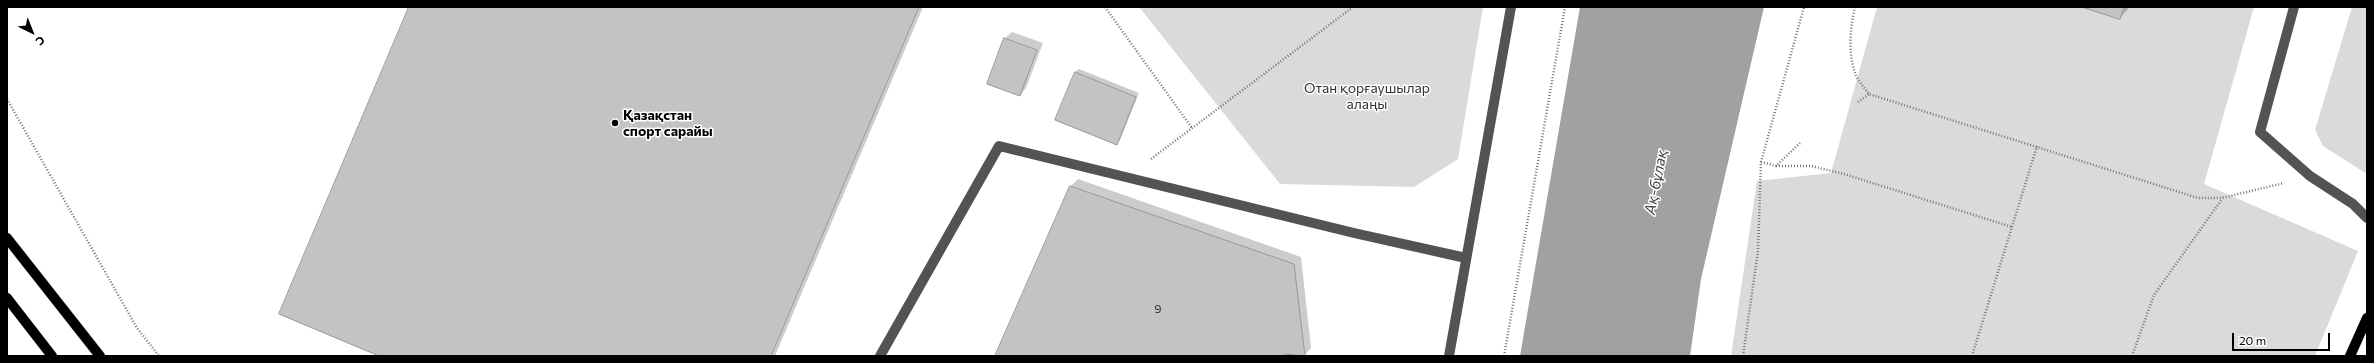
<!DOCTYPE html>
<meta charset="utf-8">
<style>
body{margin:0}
#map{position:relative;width:2374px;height:363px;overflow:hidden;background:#fff;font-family:Commissioner,sans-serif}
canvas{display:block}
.frame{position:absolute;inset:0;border:8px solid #000;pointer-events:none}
.north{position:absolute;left:12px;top:12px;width:40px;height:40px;-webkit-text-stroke:3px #fff;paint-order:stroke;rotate:137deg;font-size:11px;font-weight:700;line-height:16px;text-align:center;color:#000}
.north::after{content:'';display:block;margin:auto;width:14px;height:18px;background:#000;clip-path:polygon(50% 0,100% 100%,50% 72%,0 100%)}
.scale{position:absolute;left:2232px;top:333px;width:98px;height:18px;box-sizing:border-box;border:2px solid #000;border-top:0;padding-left:5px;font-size:12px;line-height:14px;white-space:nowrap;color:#000;-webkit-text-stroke:3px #fff;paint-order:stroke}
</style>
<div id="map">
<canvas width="2374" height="363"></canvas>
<div class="frame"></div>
<div class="north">С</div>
<div class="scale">20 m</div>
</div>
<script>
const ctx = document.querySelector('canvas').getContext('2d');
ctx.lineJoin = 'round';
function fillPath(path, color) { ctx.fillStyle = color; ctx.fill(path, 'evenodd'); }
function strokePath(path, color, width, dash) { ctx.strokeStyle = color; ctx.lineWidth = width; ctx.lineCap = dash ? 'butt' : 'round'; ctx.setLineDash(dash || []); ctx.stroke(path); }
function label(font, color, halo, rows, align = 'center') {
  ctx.font = font + ' Commissioner,sans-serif'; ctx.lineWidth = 3; ctx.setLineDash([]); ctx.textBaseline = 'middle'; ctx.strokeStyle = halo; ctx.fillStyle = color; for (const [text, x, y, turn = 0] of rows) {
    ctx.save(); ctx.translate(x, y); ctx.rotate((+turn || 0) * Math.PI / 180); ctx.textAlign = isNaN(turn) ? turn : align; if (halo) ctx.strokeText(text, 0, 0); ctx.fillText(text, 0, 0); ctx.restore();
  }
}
const green = new Path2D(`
 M1139 7H1483L1458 159 1414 187 1280 184Z
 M1877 7H2254L2204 184 2358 251 2315 356H1731L1757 181 1831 173Z
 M2352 7H2367V174L2323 146 2315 130Z`);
const water = new Path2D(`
 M1580 7H1764L1701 279 1690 356H1520Z`);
const shadow = new Path2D(`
 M410 7H923L775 356H381Z
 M2086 7H2130L2120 18Z
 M1012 32 1043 43 1026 88 1020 95 1005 38Z
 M1079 69 1139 93 1120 140 1117 144 1075 72Z
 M1078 179 1301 257 1311 348 1305 355 1291 354 1290 356H996L1071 186Z`);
const building = new Path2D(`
 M409 7H919L771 356H379L279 314Z
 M2082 7H2124L2120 19Z
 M1004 38 1037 50 1020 96 987 84Z
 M1075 72 1136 97 1117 145 1055 120Z
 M1070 186 1294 264 1305 356 1285 354V356H995Z`);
const path = new Path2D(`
 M1105 7 1192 128
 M1855 7C1850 28 1848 53 1855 73 1857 80 1865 88 1869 94L2198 198H2222L2284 183
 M7 99 137 328 159 356
 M1858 102 1869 94
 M1151 159 1353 7
 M1761 162 1776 166 1800 143
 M1776 166H1811L1844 174 2012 227
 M1504 356 1565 7
 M1743 356 1758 251 1761 162 1804 7
 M1972 356 2037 146
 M2132 356 2154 295 2222 199`);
const minor = new Path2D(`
 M2294 7 2260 132 2310 176 2353 204 2367 218
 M880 356 999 146 1354 233 1466 258
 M1449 356 1511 7`);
const major = new Path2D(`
 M7 238 100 356
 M7 298 52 356
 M2350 356 2367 318`);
const markers = [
 [615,123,4,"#000"]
];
const numberNames = [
 ["9",1158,309]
];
const parkNames = [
 ["Отан қорғаушылар",1367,88],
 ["алаңы",1367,104]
];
const poiNames = [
 ["Қазақстан",623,115],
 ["спорт сарайы",623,131]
];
const waterNames = [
 ["Ақ-бұлақ",1656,182,-79]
];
fillPath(green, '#dadada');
fillPath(water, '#a1a1a1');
fillPath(shadow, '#0003');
fillPath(building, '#c3c3c3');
strokePath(building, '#979797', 1);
strokePath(major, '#dbdbdb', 11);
strokePath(path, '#757575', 2.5, [1, 2]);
strokePath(minor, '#535353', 10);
strokePath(major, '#000', 10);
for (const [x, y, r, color] of markers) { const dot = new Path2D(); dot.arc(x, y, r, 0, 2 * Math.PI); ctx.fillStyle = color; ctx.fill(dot); strokePath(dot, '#fff', 1.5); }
label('12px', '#313131', null, numberNames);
label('14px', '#313131', '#fff', parkNames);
label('bold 14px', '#000', '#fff', poiNames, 'left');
label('italic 15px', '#424242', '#fff', waterNames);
</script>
